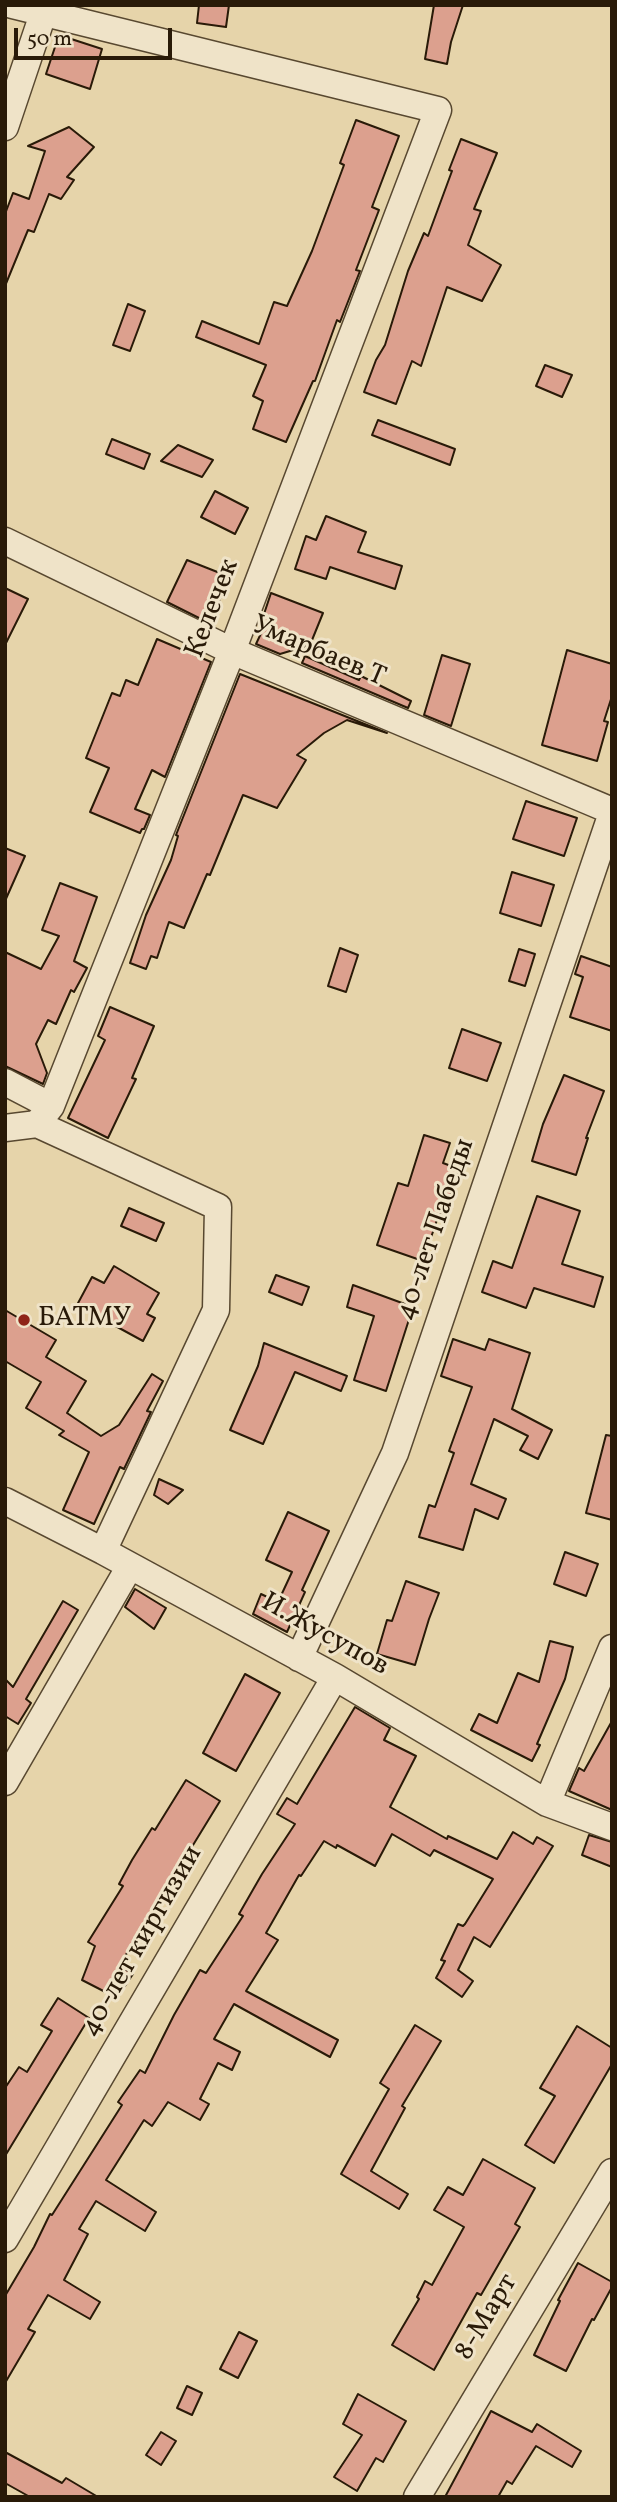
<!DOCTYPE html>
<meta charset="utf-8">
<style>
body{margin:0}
#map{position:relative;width:617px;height:2502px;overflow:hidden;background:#e6d4aa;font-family:Vollkorn,serif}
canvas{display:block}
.frame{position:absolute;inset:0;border:7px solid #291a08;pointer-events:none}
.scale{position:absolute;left:14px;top:28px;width:158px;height:32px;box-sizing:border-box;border:4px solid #291a08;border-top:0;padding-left:9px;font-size:21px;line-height:24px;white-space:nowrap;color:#291a08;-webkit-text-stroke:5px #efe3c8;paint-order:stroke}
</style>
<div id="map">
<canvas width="617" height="2502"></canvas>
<div class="frame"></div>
<div class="scale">50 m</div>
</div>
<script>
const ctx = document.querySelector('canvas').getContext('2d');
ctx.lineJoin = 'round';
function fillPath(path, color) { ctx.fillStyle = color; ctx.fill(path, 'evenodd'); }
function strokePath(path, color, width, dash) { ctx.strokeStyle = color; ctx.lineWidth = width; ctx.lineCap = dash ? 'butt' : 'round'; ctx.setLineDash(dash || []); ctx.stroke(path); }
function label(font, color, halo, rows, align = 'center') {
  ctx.font = font + ' Vollkorn,serif'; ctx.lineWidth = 6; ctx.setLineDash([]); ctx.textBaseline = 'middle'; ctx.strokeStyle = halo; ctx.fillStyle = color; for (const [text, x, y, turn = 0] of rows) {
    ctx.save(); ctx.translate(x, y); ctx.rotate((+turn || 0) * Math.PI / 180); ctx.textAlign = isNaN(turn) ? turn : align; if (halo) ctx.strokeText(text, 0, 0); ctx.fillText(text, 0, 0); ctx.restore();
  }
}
const building = new Path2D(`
 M199 5H229L226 27 197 23Z
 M434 5H463L451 42 447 64 425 59Z
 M59 35 102 49 90 89 46 74Z
 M356 120 399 136 372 207 379 210 356 270 360 271 340 322 337 320 315 381H313L286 442 253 429 263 401 253 396 266 365 196 337 202 321 259 344 274 302 287 306 312 251 344 165 340 163Z
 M69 127 94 147 67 177 74 180 61 199 49 194 34 232 28 230 5 286V214L13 193 29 199 45 151 28 146Z
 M461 139 497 153 474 209 481 211 468 245 501 265 482 301 447 287 421 366 412 361 396 404 364 392 376 360 385 345 408 271 424 233 428 236 452 171 449 170Z
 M128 304 145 311 130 351 113 345Z
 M545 365 572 375 562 397 536 386Z
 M378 420 455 449 450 465 372 435Z
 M112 439 150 454 144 469 106 454Z
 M178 445 213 460 202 477 161 461Z
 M215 491 248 508 235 534 201 517Z
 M326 516 366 532 358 552 402 566 395 589 330 567 326 579 295 569 306 536 316 540Z
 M187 560 230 577 209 623 167 602Z
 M5 588 28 599 5 645Z
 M271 593 323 613 310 645 280 654 256 644 265 625 261 623Z
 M157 639 211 662 165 777 152 770 135 809 150 815 144 829H142L140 833 90 812 109 768 86 758 112 693 120 696 126 680 138 685Z
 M567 650 612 664V696L604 721 608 722 597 761 542 745Z
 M442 655 470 664 451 726 424 715Z
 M305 656 359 680 361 676 411 701 408 708 302 663Z
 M240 674 387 733 347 720 324 733 297 755 306 760 277 808 243 795 210 875 207 874 184 928 169 922 157 958 151 956 146 969 130 963 146 915 171 860 178 836 176 835Z
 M526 801 577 818 564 856 513 839Z
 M5 848 25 856 5 901Z
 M512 872 554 885 541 926 500 913Z
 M60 883 97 897 74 961 87 968 74 992 71 990 56 1024 48 1020 36 1044 47 1073 43 1084 5 1066V952L41 969 59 936 42 930Z
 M340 948 358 955 346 992 328 986Z
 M519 949 535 954 525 986 509 981Z
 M581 956 612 967V1031L570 1017 583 977 575 974Z
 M110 1007 154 1026 132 1078 136 1079 108 1138 68 1118 105 1040 98 1036Z
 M462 1029 501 1043 487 1081 449 1068Z
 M564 1075 604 1091 586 1138H588L576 1175 532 1161 543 1124Z
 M424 1135 450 1143 443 1163 459 1169 444 1215 439 1214 423 1261 377 1245 398 1183 408 1186Z
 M537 1196 580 1211 562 1264 603 1277 594 1307 534 1288 526 1308 482 1292 493 1261 512 1268Z
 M129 1208 164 1223 156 1241 121 1226Z
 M114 1266 159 1293 147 1314 155 1318 143 1341 77 1305 92 1277 104 1283Z
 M276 1275 309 1287 302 1305 269 1292Z
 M353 1285 413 1307 386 1391 354 1380 374 1316 347 1307Z
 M5 1310 56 1340 46 1357 86 1381 67 1413 101 1436 119 1425 152 1374 163 1381 147 1411 151 1412 124 1469 120 1467 94 1524 63 1510 89 1452 59 1435 64 1431 26 1408 41 1382 5 1361Z
 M453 1339 485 1350 489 1339 530 1353 512 1409 552 1430 538 1459 520 1450 528 1436 494 1419 471 1484 506 1499 498 1519 475 1509 463 1550 419 1537 429 1505 435 1507 454 1453 449 1451 472 1387 441 1376Z
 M264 1343 347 1376 341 1391 295 1372 263 1444 230 1430 258 1366Z
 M606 1435 612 1436V1520L586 1513Z
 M159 1479 183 1490 168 1504 154 1495Z
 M288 1512 329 1531 302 1590 305 1592 287 1632 253 1614 261 1594 278 1602 292 1572 266 1560Z
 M565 1552 598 1564 586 1596 554 1584Z
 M406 1581 439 1593 429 1619 415 1665 377 1654 387 1620 392 1621Z
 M135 1589 166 1608 154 1629 125 1607Z
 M63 1601 78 1610 26 1699 31 1703 18 1724 5 1716V1679L13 1687Z
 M550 1641 573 1647 565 1679 537 1744 540 1745 532 1761 471 1730 479 1714 497 1723 518 1673 539 1682Z
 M245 1674 280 1693 236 1771 203 1753Z
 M355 1707 390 1728 384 1740 416 1756 390 1807 447 1839 448 1836 497 1859 513 1832 533 1844 537 1837 553 1846 490 1947 474 1937 458 1970 473 1981 462 1997 436 1978 445 1961 441 1960 458 1924 463 1926 465 1924 493 1879 434 1850 430 1856 392 1834 375 1866 337 1845 336 1848 324 1841 301 1876 299 1875 266 1933 278 1940 246 1991 338 2040 330 2057 234 2004 214 2039 240 2052 232 2070 218 2063 200 2099 209 2104 200 2120 168 2102 152 2126 144 2120 106 2180 156 2212 145 2231 96 2201 79 2229 88 2234 64 2280 100 2302 90 2319 48 2295 28 2329 35 2332 5 2383V2296L34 2247 50 2214 52 2215 122 2105 118 2102 140 2070 145 2073 174 2015 200 1970 206 1973 243 1916 239 1914 262 1874 295 1824 277 1814 287 1798 297 1804Z
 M612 1721V1810L569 1791 579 1768 584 1771Z
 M186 1780 220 1801 119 1966 133 1974 117 1998 82 1980 95 1946 88 1942 123 1886 119 1884 132 1860 152 1828 155 1830Z
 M589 1835 612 1842V1867L582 1855Z
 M58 1998 89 2018 5 2156V2088L19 2067 27 2072 52 2031 41 2025Z
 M415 2025 441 2041 402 2106 405 2108 371 2171 408 2194 399 2209 341 2174 389 2089 380 2083Z
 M577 2026 612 2048V2064L554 2163 525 2145 555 2096 540 2088Z
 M483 2159 535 2188 515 2224 520 2227 481 2295 477 2293 434 2370 392 2345 419 2299 417 2297 425 2281 432 2285 464 2227 434 2210 448 2187 463 2195Z
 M578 2263 612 2282V2287L594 2320 592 2319 566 2371 534 2355 560 2301 558 2300Z
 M239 2332 257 2341 238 2378 220 2369Z
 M187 2386 202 2393 192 2415 177 2408Z
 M358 2394 406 2421 383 2462 376 2458 357 2491 334 2477 362 2435 343 2424Z
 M491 2411 532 2432 537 2424 581 2451 572 2467 536 2446 512 2484 507 2481 498 2497H445Z
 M161 2432 176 2441 161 2465 146 2455Z
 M5 2452 62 2483 66 2478 98 2497H30L5 2483Z`);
const minor = new Path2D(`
 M12 5 438 110 232 651 51 1106 37 1124
 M5 127 43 14
 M5 541 232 651 612 811
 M5 1082 51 1106
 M5 1128 37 1124 218 1207 216 1310 103 1551
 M5 1501 103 1551 335 1677 547 1803 612 1827
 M299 1658 395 1453 612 813
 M5 1782 130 1566
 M547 1803 612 1648
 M5 2239 335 1677
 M417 2497 612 2172`);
const markers = [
 [24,1320,7,"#8f2418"]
];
const streetNames = [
 ["Келечек",214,609,-69],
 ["Умарбаев Т",318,653,23],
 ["40-лет Пабеды",437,1230,-71],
 ["И.Жусупов",324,1636,29],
 ["40-лет киргизии",143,1942,-60],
 ["8-Март",488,2318,-59]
];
const poiNames = [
 ["БАТМУ",38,1320]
];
fillPath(building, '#dca08e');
strokePath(building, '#291a08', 2);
strokePath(minor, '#584830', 29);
strokePath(minor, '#efe3c8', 26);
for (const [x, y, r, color] of markers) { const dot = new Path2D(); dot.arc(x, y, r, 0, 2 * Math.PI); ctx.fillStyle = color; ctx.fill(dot); strokePath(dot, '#efe3c8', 2.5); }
label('28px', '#291a08', '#efe3c8', streetNames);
label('28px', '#291a08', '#efe3c8', poiNames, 'left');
</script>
